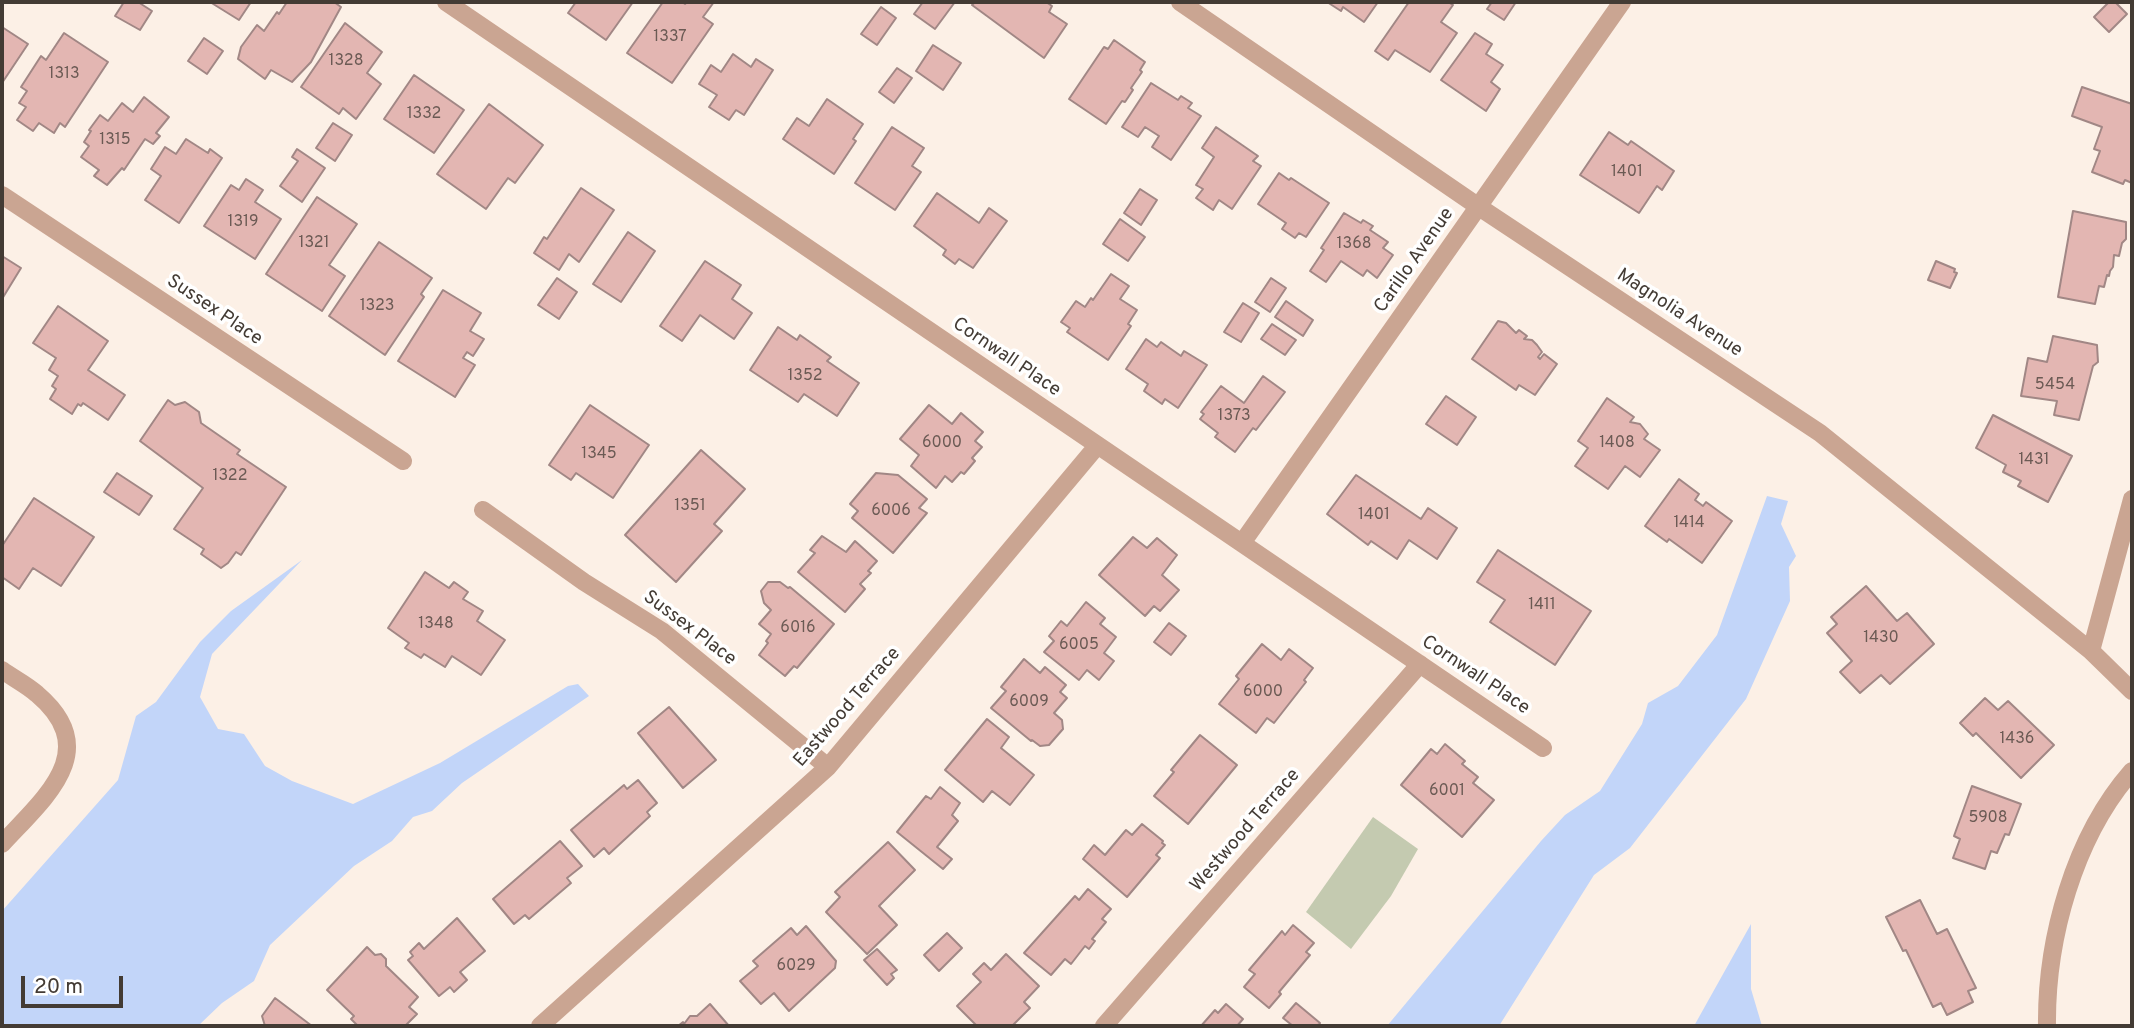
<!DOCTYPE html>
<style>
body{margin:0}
#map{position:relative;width:2134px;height:1028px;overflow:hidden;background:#fcf0e6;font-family:Overpass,sans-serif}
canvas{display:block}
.frame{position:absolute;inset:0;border:4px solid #433b34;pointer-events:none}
.scale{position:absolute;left:21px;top:976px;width:102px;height:32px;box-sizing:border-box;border:4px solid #433b34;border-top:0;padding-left:9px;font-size:21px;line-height:24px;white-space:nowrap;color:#433b34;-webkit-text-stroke:5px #fff;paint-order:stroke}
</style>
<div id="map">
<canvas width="2134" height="1028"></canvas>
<div class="frame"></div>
<div class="scale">20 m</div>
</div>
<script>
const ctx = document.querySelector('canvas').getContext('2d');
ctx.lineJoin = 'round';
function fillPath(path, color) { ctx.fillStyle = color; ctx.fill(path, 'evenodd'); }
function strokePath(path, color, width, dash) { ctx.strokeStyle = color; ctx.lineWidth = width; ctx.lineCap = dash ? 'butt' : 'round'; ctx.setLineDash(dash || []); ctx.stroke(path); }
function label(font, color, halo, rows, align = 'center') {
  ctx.font = font + ' Overpass,sans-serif'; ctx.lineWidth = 7; ctx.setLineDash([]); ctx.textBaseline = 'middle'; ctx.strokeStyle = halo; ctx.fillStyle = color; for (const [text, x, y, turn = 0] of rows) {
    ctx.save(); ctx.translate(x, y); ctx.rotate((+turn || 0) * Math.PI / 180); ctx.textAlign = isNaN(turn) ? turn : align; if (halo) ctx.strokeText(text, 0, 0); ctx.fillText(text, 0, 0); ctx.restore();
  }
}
const green = new Path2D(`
 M1373 817 1418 849 1391 896 1351 949 1306 912Z`);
const water = new Path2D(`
 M1767 496 1788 501 1781 524 1796 556 1789 567 1790 601 1746 699 1630 848 1594 875 1499 1026H1387L1541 841 1565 815 1600 791 1642 724 1648 703 1678 686 1717 635Z
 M302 560 212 654 200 697 218 729 244 734 265 766 292 781 353 804 440 763 568 686 578 684 589 696 462 783 432 811 413 817 392 841 354 866 270 945 254 981 222 1003 198 1026H2V911L118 780 136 716 156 702 200 642 231 611Z
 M1751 924V989L1762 1026H1694Z`);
const building = new Path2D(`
 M124 2H138L152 11 140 30 115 16Z
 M210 2H251L239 20Z
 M287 2H334L341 7 311 62 292 82 271 70 265 79 238 59 241 47 257 25 264 31 277 12 279 14Z
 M576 2H633L606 40 568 13Z
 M663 2H682L685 4 687 2H714L703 17 713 24 672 83 627 53Z
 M923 2H955L935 29 914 14Z
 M975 2H1046L1052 6 1049 12 1067 24 1044 58 972 5Z
 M1327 2H1378L1364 22 1343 7 1341 11Z
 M1409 2H1448L1453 5 1441 22 1457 33 1430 72 1395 50 1388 60 1375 51Z
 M1492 2H1516L1504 20 1487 9Z
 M2109 2H2115L2127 14 2109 32 2094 17Z
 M881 7 896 18 877 45 861 34Z
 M345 23 382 52 367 73 381 84 356 119 343 108 339 114 301 87Z
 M2 27 28 44 2 83Z
 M64 33 108 62 65 127 60 123 54 133 39 123 33 131 17 120 26 107 19 103 27 91 21 87 41 56 46 60Z
 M1475 33 1492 44 1486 54 1503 65 1491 82 1500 89 1486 111 1441 80Z
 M204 38 223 51 207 74 188 61Z
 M1114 40 1145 62 1140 70 1142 72 1131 88 1133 90 1125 102 1122 101 1106 124 1069 99 1104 47 1108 49Z
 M933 45 961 63 943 90 916 71Z
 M733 54 751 67 756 59 773 70 744 115 736 110 729 120 709 107 717 95 699 84 711 65 721 72Z
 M897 68 912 78 894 103 879 92Z
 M414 75 464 110 434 153 384 119Z
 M1151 83 1178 100 1181 96 1192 103 1188 108 1201 116 1171 160 1152 147 1159 136 1145 127 1138 137 1122 127Z
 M2082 87 2132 104V183L2125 180 2123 184 2092 172 2100 151 2094 149 2102 127 2072 116Z
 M144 97 169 117 156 133 160 136 153 144 145 139 124 170 122 168 107 185 94 176 99 170 81 157 89 146 84 142 91 131 89 130 100 115 108 121 122 103 133 112Z
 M827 99 863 124 853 139 856 141 834 174 783 139 797 118 809 126Z
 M489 104 543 145 515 183 508 178 486 209 437 174Z
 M333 123 352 135 335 161 316 148Z
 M892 127 924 148 912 166 921 172 895 210 855 183Z
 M1216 127 1258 156 1253 161 1261 166 1232 209 1219 200 1213 210 1196 198 1203 189 1196 185 1214 157 1202 148Z
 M1609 132 1628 145 1631 141 1674 171 1662 190 1657 186 1639 213 1580 175Z
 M186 139 208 153 210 149 222 158 179 223 145 200 161 176 151 169 165 147 176 154Z
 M297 149 325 168 302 202 280 186 298 161 292 157Z
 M1279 173 1289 180 1291 178 1329 203 1306 237 1299 233 1295 238 1282 229 1286 223 1258 204Z
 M246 179 263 190 255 202 281 219 255 259 204 226 231 185 239 190Z
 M581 188 614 210 579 262 569 254 559 270 534 253 544 237 547 239Z
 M1140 189 1157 200 1141 225 1124 213Z
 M937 193 979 223 989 208 1007 221 973 268 959 259 955 264 943 255 946 250 914 226Z
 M317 197 357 224 329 265 345 276 322 311 266 274Z
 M2073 211 2126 222V239L2122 243 2119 256 2114 255 2113 267 2110 271 2109 276 2107 275 2104 287 2099 286 2095 304 2058 297Z
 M1344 213 1361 223 1363 220 1373 226 1370 230 1388 242 1383 248 1393 255 1377 278 1367 270 1363 276 1341 261 1326 282 1310 271 1324 250 1321 248Z
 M1120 219 1145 237 1128 261 1103 244Z
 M628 232 655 251 621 302 593 284Z
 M379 242 432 278 421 294 424 297 385 355 329 316Z
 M2 256 21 268 2 299Z
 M705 261 741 285 732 299 752 313 734 339 700 315 682 341 660 326Z
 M1936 261 1955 269 1954 272 1957 273 1950 288 1928 280Z
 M1111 274 1129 286 1120 299 1137 310 1128 324 1131 326 1108 360 1067 332 1070 328 1061 322 1076 301 1085 307 1091 298 1093 300Z
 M557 278 577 292 559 319 538 305Z
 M1271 278 1286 288 1270 312 1255 302Z
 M443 290 481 313 470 331 484 339 473 356 467 352 463 358 475 365 455 397 398 361Z
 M1286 301 1313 320 1303 336 1275 317Z
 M1243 303 1259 313 1241 342 1224 332Z
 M58 306 108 341 88 370 125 395 108 420 83 403 81 406 78 404 72 414 50 399 56 389 52 386 58 376 49 370 56 358 33 343Z
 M1498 321 1506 323 1516 333 1519 330 1527 336 1524 339 1532 340 1537 345 1542 352 1538 357 1540 359 1544 354 1557 364 1535 395 1519 385 1516 390 1472 359Z
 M1272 324 1296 340 1285 355 1261 339Z
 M778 327 797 340 800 335 831 357 827 361 859 383 837 416 804 394 798 402 750 370Z
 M2053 336 2097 345 2098 362 2093 366 2079 420 2054 415 2057 401 2021 396 2028 358 2047 362Z
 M1146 339 1157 347 1161 342 1181 356 1184 351 1207 365 1178 408 1165 399 1162 404 1144 391 1148 384 1126 369Z
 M1263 376 1285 392 1256 430 1253 428 1235 452 1215 437 1218 433 1200 419 1204 414 1201 412 1221 386 1244 403Z
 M1446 396 1476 417 1457 445 1426 424Z
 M1607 398 1634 417 1630 422 1640 424 1648 434 1644 439 1660 450 1640 477 1625 466 1608 489 1575 466 1588 448 1578 441Z
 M168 400 175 405 185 402 199 412 201 423 240 450 237 454 286 487 241 555 236 552 228 563 221 568 201 554 204 549 174 529 203 488 140 441Z
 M590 405 649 445 613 498 576 473 571 480 549 465Z
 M929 405 952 424 961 413 983 432 975 441 982 447 972 458 975 461 964 474 961 472 952 482 945 476 936 488 911 466 919 455 900 439Z
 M1993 415 2072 456 2048 502 2018 486 2021 481 2003 472 2006 465 1976 448Z
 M701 450 745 489 714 524 722 531 676 582 625 535Z
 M117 473 152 496 139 515 104 492Z
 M876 473 898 475 927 499 919 508 927 513 893 553 852 518 858 511 850 504Z
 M1356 475 1421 519 1428 508 1457 528 1437 559 1409 540 1397 559 1371 541 1368 545 1327 514Z
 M1679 479 1699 494 1695 500 1703 506 1706 502 1732 521 1702 563 1669 539 1667 542 1645 526Z
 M34 498 94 537 61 586 33 568 19 589 2 577V546Z
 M822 536 846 552 855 541 877 561 868 571 871 573 860 584 865 589 845 612 798 572 815 553 810 550Z
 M1133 537 1147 548 1157 538 1177 555 1162 575 1179 590 1160 611 1154 606 1145 616 1099 575Z
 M1498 550 1591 611 1555 665 1490 622 1505 600 1477 582Z
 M425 572 449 588 454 582 468 592 463 599 483 611 477 621 505 640 481 675 452 656 445 667 424 654 421 658 405 648 409 643 388 628Z
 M768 582H780L788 588 790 587 834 624 797 668 794 666 785 676 759 655 768 643 766 641 771 634 759 624 771 610 764 603 761 591Z
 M1866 586 1897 621 1907 613 1934 644 1890 684 1881 675 1860 693 1840 672 1852 661 1827 633 1837 624 1831 617Z
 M1086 602 1105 618 1100 624 1116 637 1104 653 1114 661 1099 680 1087 670 1079 680 1044 652 1054 641 1049 636 1061 621 1067 626Z
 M1169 623 1186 636 1171 655 1154 642Z
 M1262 644 1281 660 1289 649 1313 668 1304 680 1306 682 1274 723 1267 718 1256 733 1219 704 1239 679 1236 676Z
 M1024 659 1040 673 1045 667 1066 685 1060 692 1067 698 1054 713 1062 720 1063 729 1049 745 1040 746 1032 740 1031 741 991 708 1006 691 1001 687Z
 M1985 698 1998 710 2008 701 2054 745 2021 778 1976 733 1973 736 1960 723Z
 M669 707 716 760 683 788 638 733Z
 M987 719 1009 737 1001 748 1034 775 1010 805 992 791 983 802 945 770Z
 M1200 735 1237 765 1188 824 1154 796 1174 772 1171 770Z
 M1445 744 1465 761 1462 764 1478 777 1473 783 1494 800 1462 837 1401 785 1431 749 1437 754Z
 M638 780 657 803 647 812 650 816 609 854 604 848 594 857 571 830 624 785 627 789Z
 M1972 786 2021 804 2009 835 2005 834 1997 853 1991 851 1985 869 1953 858 1960 839 1954 836Z
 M940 787 960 803 952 815 958 821 937 847 952 859 943 869 897 832 926 796 931 799Z
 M1142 824 1163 841 1162 843 1165 845 1156 855 1160 858 1127 897 1083 859 1094 845 1105 855 1126 830 1132 835Z
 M560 841 582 866 567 878 571 883 529 919 525 915 514 924 493 899Z
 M888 842 915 870 879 906 897 925 867 954 826 912 840 897 835 892Z
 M1088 889 1111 909 1102 919 1106 922 1092 939 1095 941 1089 949 1085 946 1071 964 1065 959 1051 975 1024 953 1075 896 1079 900Z
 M1920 900 1937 934 1947 929 1976 988 1968 991 1973 1002 1947 1015 1941 1003 1933 1007 1906 950 1903 951 1886 917Z
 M457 918 485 951 460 972 467 980 454 992 450 987 439 996 408 960 413 956 410 952 419 943 424 949Z
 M1293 925 1314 943 1306 952 1310 955 1279 992 1281 994 1269 1008 1244 987 1255 974 1249 970 1282 931 1285 935Z
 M806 926 836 961 835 968 789 1011 774 993 761 1004 740 981 758 966 753 961 791 928 797 935Z
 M947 933 962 948 939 971 924 955Z
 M367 947 375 955 381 954 386 959V966L418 997 409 1007 417 1014 405 1026H358L351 1019 354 1016 327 990Z
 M877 949 897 970 891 974 894 978 887 985 864 960Z
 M1006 954 1039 986 1024 1002 1030 1008 1012 1026H977L957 1006 981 982 973 974 984 963 991 970Z
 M275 998 312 1026H265L262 1016Z
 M1296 1003 1320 1023 1317 1026H1293L1283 1018Z
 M710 1004 729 1026H678L683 1022 684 1024 690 1016H697Z
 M1226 1004 1243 1019 1237 1026H1201L1215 1010 1218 1013Z`);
const street = new Path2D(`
 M446 2 1543 748
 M1180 2 1479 207 1820 433 2091 651 2132 691
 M2 195 403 461
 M483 510 584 582 662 631 828 767
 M1242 543 1622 2
 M2091 651 2132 499
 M2 670C13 678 27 685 37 694 104 751 44 798 2 844
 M540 1026 828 767 1097 446
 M1104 1026 1420 664
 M2047 1026C2046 939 2074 837 2132 771`);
const numberNames = [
 ["1337",670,38],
 ["1328",346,62],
 ["1313",64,75],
 ["1332",424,115],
 ["1315",115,141],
 ["1401",1627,173],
 ["1319",243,223],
 ["1321",314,244],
 ["1368",1354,245],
 ["1323",377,307],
 ["1352",805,377],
 ["5454",2055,386],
 ["1373",1234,417],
 ["6000",942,444],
 ["1408",1617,444],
 ["1345",599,455],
 ["1431",2034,461],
 ["1322",230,477],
 ["1351",690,507],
 ["6006",891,512],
 ["1401",1374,516],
 ["1414",1689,524],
 ["1411",1542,606],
 ["1348",436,625],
 ["6016",798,629],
 ["1430",1881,639],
 ["6005",1079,646],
 ["6000",1263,693],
 ["6009",1029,703],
 ["1436",2017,740],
 ["6001",1447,792],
 ["5908",1988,819],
 ["6029",796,967]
];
const streetNames = [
 ["Carillo Avenue",1415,261,-55],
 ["Sussex Place",214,311,34],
 ["Magnolia Avenue",1679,314,33],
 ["Cornwall Place",1006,358,34],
 ["Sussex Place",689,629,37],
 ["Cornwall Place",1475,676,34],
 ["Eastwood Terrace",848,708,-49],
 ["Westwood Terrace",1246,831,-49]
];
fillPath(green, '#c4cab0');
fillPath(water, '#c2d5f9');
fillPath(building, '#e3b6b2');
strokePath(building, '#a18785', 2);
strokePath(street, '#caa592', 18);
label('16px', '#6b5a54', null, numberNames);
label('19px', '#433b34', '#fff', streetNames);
</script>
